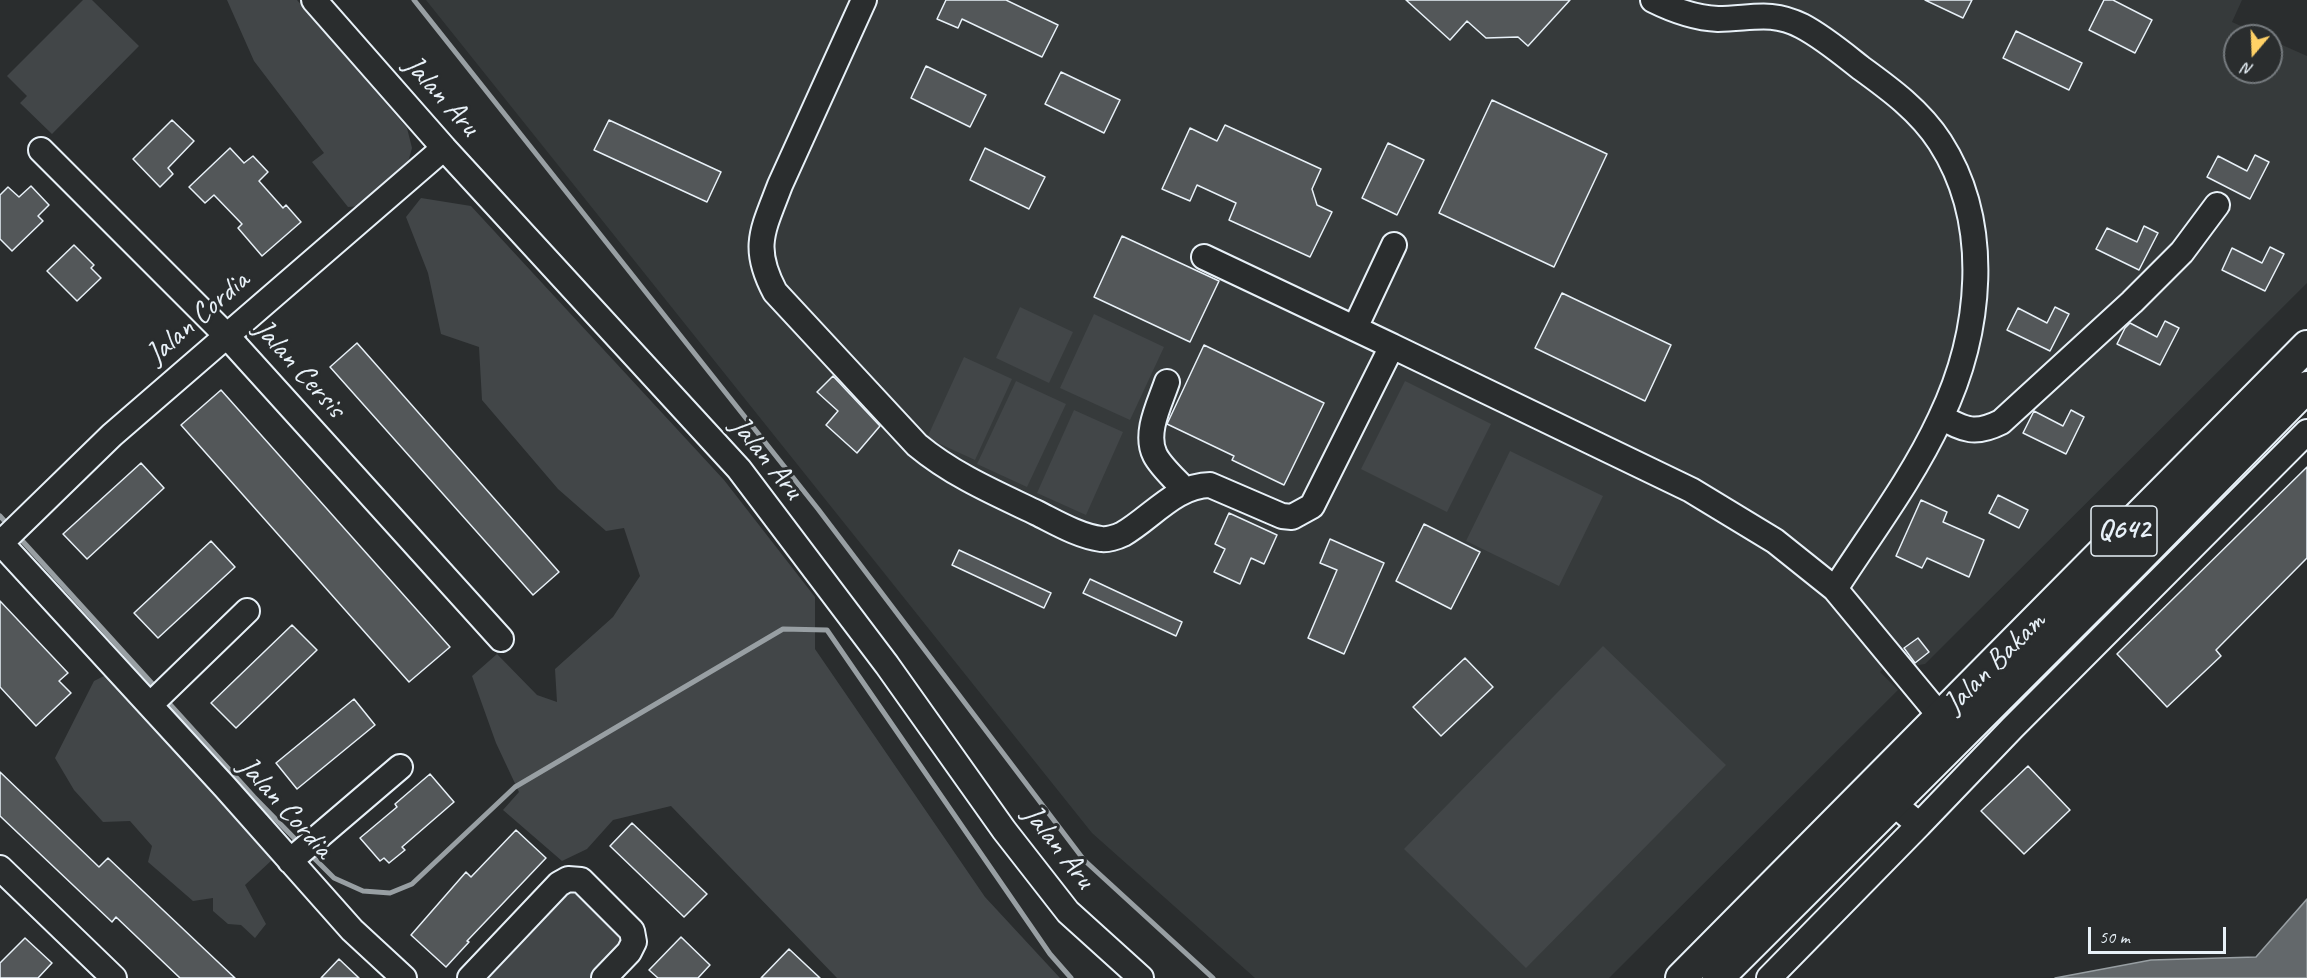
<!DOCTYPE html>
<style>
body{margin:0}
#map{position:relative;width:2307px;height:978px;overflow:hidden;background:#2a2d2e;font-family:Caveat,sans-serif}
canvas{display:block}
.north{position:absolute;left:2223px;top:24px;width:60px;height:60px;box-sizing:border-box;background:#2a2d2e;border:2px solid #767b7f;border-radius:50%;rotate:199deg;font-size:16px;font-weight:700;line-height:24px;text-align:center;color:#e8f1f8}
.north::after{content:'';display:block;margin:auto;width:21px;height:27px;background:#ffd166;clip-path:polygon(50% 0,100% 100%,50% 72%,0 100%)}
.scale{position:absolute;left:2088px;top:927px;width:138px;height:27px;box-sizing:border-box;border:3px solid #e8f1f8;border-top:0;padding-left:8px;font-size:18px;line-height:21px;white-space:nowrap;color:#e8f1f8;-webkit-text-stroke:4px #2a2d2e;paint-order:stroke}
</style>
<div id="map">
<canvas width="2307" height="978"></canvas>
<div class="north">N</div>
<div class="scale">50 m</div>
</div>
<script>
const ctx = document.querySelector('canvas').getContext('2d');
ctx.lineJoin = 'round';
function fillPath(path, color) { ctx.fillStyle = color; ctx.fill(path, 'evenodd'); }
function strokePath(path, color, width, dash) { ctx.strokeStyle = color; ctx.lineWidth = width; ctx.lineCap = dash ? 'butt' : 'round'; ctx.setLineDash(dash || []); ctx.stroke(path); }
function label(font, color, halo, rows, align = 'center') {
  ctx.font = font + ' Caveat,sans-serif'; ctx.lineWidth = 6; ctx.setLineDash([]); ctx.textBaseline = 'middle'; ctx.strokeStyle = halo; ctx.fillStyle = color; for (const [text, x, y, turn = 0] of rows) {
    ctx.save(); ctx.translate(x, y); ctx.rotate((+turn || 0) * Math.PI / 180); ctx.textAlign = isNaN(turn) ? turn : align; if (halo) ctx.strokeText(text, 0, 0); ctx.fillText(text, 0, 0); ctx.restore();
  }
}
const built = new Path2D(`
 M426 0H2242L2232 22 2263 36H2235V72H2271V40L2307 56V283L1925 664 1913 666 1893 659 1880 672 1898 690 1609 978H1255L1092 833Z`);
const green = new Path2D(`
 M83 0H92L139 46 52 134 20 103 27 96 7 76Z
 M227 0H297L407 128 412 148 407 166 359 206 348 207 312 162 324 153 254 61Z
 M421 198 471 206 724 480 815 597V649L985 897 1060 978H837L671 806 613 820 587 849 562 861 503 810 519 792 496 743 472 676 497 654 537 695 557 702 555 669 613 617 640 576 624 528 606 531 558 489 482 400 479 347 441 334 428 273 406 217Z
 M1020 307 1073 332 1049 383 996 358Z
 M1094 314 1164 347 1130 420 1060 388Z
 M964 357 1012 379 975 460 927 438Z
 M1016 381 1066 404 1027 487 977 464Z
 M1405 381 1491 424 1447 512 1361 469Z
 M1074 410 1123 432 1086 515 1037 493Z
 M1510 451 1603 496 1559 586 1466 541Z
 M1603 646 1726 765 1526 968 1404 849Z
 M106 675 262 845 272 860 245 885 266 924 255 938 241 925 228 924 213 911V898L193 901 148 862 152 846 130 821 103 822 74 790 55 758 94 681Z
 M578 886 627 932 623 951 597 978H478L559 890Z`);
const water = new Path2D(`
 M2307 899V978H2055L2151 960 2256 957Z`);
const stream = new Path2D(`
 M414 0 818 509 1084 860 1213 978
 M0 516 9 526
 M17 535 158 690
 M166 700 254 797 300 844
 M309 853 334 878 363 891 390 893 412 884 515 787 783 629 827 630 1050 954 1071 978`);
const building = new Path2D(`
 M946 0H1006L1058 25 1042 57 962 19 958 28 937 19Z
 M1406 0H1570L1528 46 1518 37 1486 38 1467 21 1450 40Z
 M1925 0H1972L1963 18Z
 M2104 0H2113L2152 20 2135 53 2089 30Z
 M2016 31 2082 63 2069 90 2003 58Z
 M926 66 986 95 970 127 911 98Z
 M1061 72 1120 100 1104 133 1045 104Z
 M1492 100 1607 154 1554 267 1439 213Z
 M172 120 194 141 168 168 173 174 160 187 133 159Z
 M609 120 721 172 707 202 594 150Z
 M1225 125 1321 169 1312 189 1317 205 1332 212 1310 257 1229 220 1236 203 1197 185 1190 201 1162 189 1190 128 1217 141Z
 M1388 143 1424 160 1397 215 1362 198Z
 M230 148 244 163 253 156 268 172 259 181 283 208 286 205 301 222 262 256 238 228 242 224 214 195 205 203 189 187Z
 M985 148 1045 177 1029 209 970 180Z
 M2255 155 2269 162 2250 199 2207 177 2218 156 2247 171Z
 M31 186 49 205 38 216 43 221 12 251 0 239V195L8 187 19 197Z
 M2144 226 2158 233 2139 270 2096 249 2107 228 2137 242Z
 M1122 236 1219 281 1190 342 1094 297Z
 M74 245 94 265 91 268 101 278 77 301 47 271Z
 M2270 247 2284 254 2265 291 2222 270 2232 248 2262 263Z
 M1562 293 1671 345 1645 401 1535 348Z
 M2055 307 2069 314 2050 351 2007 330 2018 308 2047 323Z
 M2165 321 2179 328 2160 365 2117 344 2125 328 2130 323 2157 337Z
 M357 343 559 572 533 595 330 367Z
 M1204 345 1324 403 1284 485 1232 460 1234 456 1167 424Z
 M833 376 880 426 857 453 826 425 838 411 817 392Z
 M221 390 450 647 409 682 181 425Z
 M2071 410 2084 417 2066 454 2023 433 2034 411 2063 426Z
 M141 463 164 488 87 559 63 534Z
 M2307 467V558L2216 650 2221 656 2167 707 2117 654Z
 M1998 495 2028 510 2019 528 1989 513Z
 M1921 500 1947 512 1943 522 1984 540 1969 577 1927 558 1922 568 1896 556Z
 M1229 513 1277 535 1264 564 1251 558 1240 584 1214 572 1225 549 1215 544Z
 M1424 524 1480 552 1451 609 1396 581Z
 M1330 539 1384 563 1344 654 1308 638 1337 570 1320 563Z
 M211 541 235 567 158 638 134 613Z
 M959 550 1051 593 1044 608 952 565Z
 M1090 579 1182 622 1176 636 1083 593Z
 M0 601 68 673 59 681 71 693 36 726 0 687Z
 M292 625 317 650 236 728 211 703Z
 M1918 638 1929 652 1915 663 1904 648Z
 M1465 658 1493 687 1441 736 1413 707Z
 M354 699 375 725 297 789 276 763Z
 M2028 766 2070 810 2024 854 1981 811Z
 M0 772 99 867 108 858 235 978H180L116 917 112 922 0 816Z
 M430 774 454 802 402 847 405 850 389 863 384 858 380 861 360 838 397 807 395 804Z
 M632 823 707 894 684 917 610 846Z
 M516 830 546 858 467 941 469 942 446 967 411 935 466 872 471 877Z
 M681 937 710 965 698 978H658L649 970Z
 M25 938 52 963 38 978H0V963Z
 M789 949 820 978H761Z
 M339 959 359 978H321Z`);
const minor = new Path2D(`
 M314 0 444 148 739 469 887 665 1004 830 1068 912 1141 978
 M864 0 780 185C763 230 751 247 775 292L917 445C953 475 995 493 1037 513 1057 523 1079 536 1101 539 1107 540 1117 537 1123 534 1151 518 1176 485 1210 485L1282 516 1292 517 1312 506 1392 346 1691 490 1775 541 1835 589 1941 717
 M1653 0C1673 10 1696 18 1718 19 1750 19 1771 10 1802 26 1823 37 1842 53 1861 68 1890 89 1920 111 1940 142 1993 224 1981 334 1940 419 1912 479 1871 533 1835 589
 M41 150 226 335 501 639
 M1204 257 1392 346
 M1355 328 1394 245
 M1167 382C1160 403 1144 433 1155 455 1161 467 1176 480 1185 490
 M1941 417C1965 430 1975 435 2001 422L2132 302 2182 252 2217 205
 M0 542 225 787 352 930 404 978
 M1 543 112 435 444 148
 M150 705 247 611
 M1893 803 1919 825 2012 728 2307 432
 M290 861 400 767
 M0 868 114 978
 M470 978 559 884 568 879 581 880 632 931 634 942 629 952 604 978
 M1769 978 1919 825`);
const major = new Path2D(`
 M1681 978 2307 346
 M1718 978 2134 563 2307 387`);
const shields = [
 [2124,531,66]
];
const shieldNames = [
 ["Q642",2124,531]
];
const streetNames = [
 ["Jalan Aru",441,96,48],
 ["Jalan Cordia",198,318,-41],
 ["Jalan Cersis",299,369,48],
 ["Jalan Aru",766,458,51],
 ["Jalan Bakam",1995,663,-45],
 ["Jalan Cordia",285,808,48],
 ["Jalan Aru",1058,847,52]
];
fillPath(built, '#363a3b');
fillPath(green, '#424648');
fillPath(water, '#63686b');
strokePath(water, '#989fa3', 1.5);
strokePath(stream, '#989fa3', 5);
fillPath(building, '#535759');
strokePath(building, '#e8f1f8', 1.5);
strokePath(minor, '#e8f1f8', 28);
strokePath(major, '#e8f1f8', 34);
strokePath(minor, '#2a2d2e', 24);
strokePath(major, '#2a2d2e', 30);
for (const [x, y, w] of shields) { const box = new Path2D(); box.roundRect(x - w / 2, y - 25, w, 50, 4.5); ctx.fillStyle = '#2a2d2e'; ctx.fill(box); strokePath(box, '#e8f1f8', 1.5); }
label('bold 28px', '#e8f1f8', null, shieldNames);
label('30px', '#e8f1f8', '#2a2d2e', streetNames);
</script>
